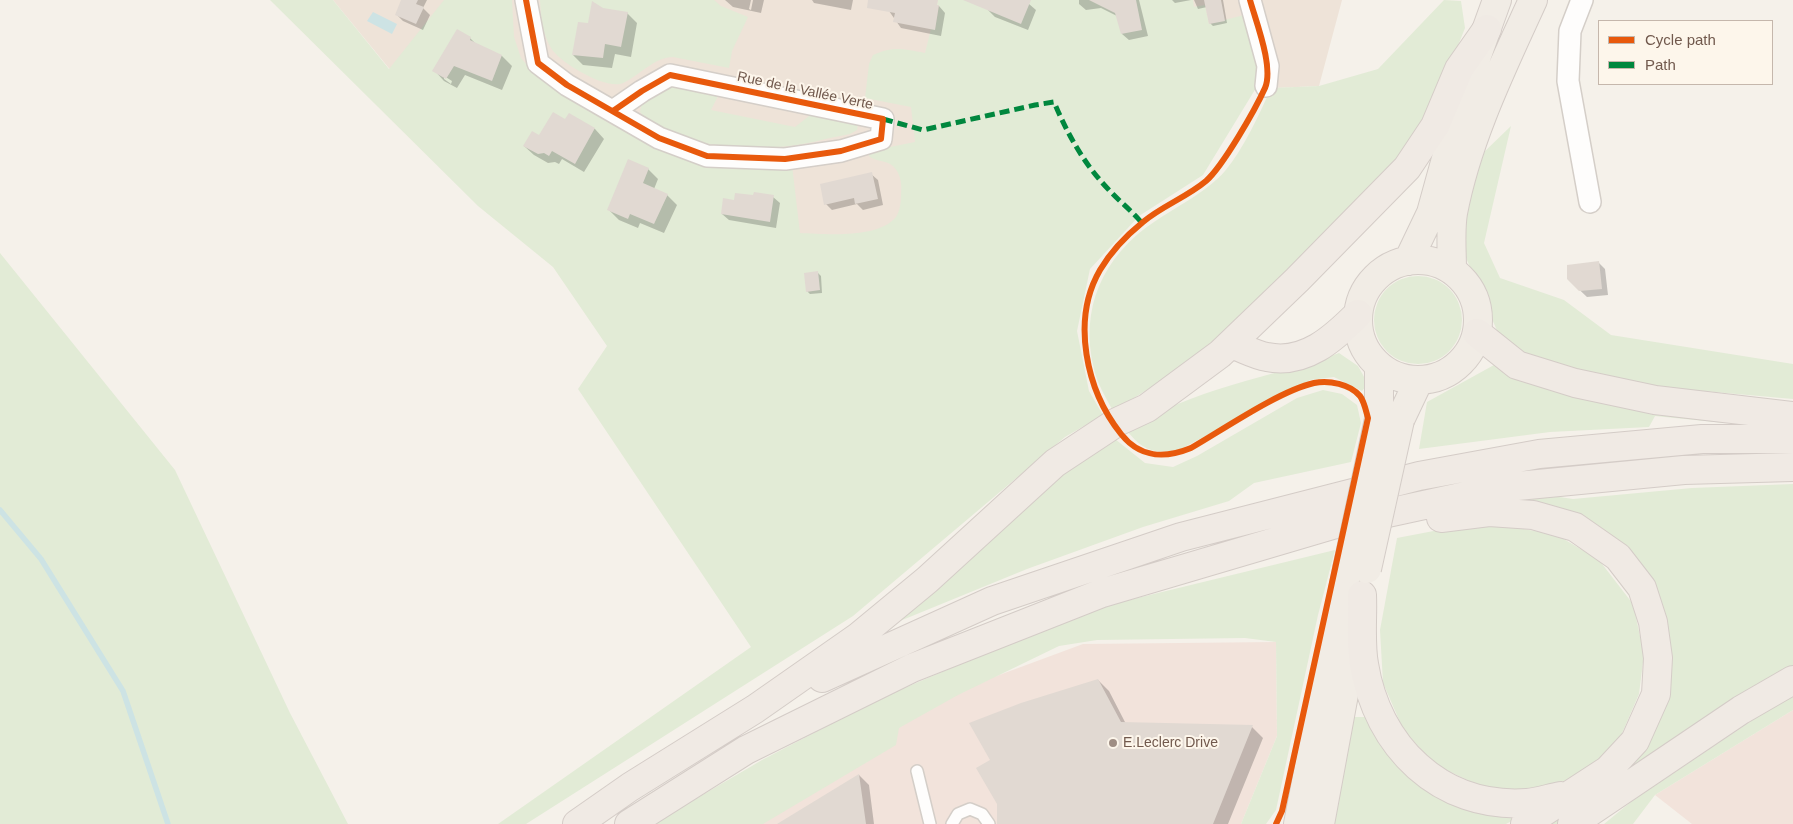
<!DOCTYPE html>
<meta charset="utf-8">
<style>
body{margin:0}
#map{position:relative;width:1793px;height:824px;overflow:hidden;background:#f5f1ea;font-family:Arial,sans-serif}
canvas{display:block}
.legend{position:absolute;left:1598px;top:20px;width:175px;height:65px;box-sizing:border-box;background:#fdf6eb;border:1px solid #c5b7ac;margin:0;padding:6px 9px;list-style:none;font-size:15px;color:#71594d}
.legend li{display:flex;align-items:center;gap:10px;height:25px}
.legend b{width:25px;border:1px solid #c5b7ac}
</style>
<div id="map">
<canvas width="1793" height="824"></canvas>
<ul class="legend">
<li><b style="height:6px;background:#e8590c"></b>Cycle path</li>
<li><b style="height:6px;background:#00873e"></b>Path</li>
</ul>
</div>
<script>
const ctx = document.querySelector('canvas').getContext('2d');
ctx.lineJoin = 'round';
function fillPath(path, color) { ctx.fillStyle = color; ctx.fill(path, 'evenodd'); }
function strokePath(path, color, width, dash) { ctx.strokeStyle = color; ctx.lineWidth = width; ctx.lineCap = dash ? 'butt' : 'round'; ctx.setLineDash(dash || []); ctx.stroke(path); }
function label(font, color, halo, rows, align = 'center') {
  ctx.font = font + ' Arial,sans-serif'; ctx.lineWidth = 4; ctx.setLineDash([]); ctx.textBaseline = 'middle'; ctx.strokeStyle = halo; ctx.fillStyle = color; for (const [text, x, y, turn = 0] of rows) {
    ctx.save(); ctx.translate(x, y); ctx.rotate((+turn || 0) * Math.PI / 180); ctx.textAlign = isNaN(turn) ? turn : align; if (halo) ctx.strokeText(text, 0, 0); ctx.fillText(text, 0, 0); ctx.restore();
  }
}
const residential = new Path2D(`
 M333 0H1342L1319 86 1252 89 804 300 406 89Z`);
const commercial = new Path2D(`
 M1276 642 1277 736 1241 824H725L902 711 1083 644Z
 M1793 710V824H1692L1655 795Z`);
const green = new Path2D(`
 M270 0H333L389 69 444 0H512L514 37 521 58 538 78 612 125 701 163 747 168 792 165 800 233C826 234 878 239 896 217 900 211 901 202 901 195 902 184 901 174 893 166 886 160 876 162 869 156L870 151 915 142 911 107 865 98 869 64 873 55C894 46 903 49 925 53L931 29H935L939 5H937L938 0H1193L1194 7 1205 5 1209 24 1244 15 1262 72 1256 88 1203 175 1139 216 1090 269 1077 331 1089 391 1103 415 1065 437 853 616 526 824H498L751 647 578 389 607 346 553 267 478 206Z
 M540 0H714L721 6 748 17 732 51 729 68 673 57C653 58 640 75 623 83 607 91 559 62 551 48 542 33 541 17 540 0Z
 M1444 0 1461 1 1465 28 1447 73 1411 142 1378 182 1258 302 1190 363 1113 411C1106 398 1097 383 1094 369 1079 309 1103 256 1154 222 1176 207 1208 191 1225 171 1244 148 1259 115 1271 88L1319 86 1378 69Z
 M671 86 718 96 711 110 795 127 813 113 858 123 857 130 850 134C827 138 802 146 778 147 737 149 668 146 640 112L642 101Z
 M1511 126 1484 243 1500 278 1564 300 1611 335 1793 364V399L1658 387 1569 368 1504 347 1461 246 1465 201 1482 154Z
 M0 253 175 470 290 713 348 824H0Z
 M1374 320a44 44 0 1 1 88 0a44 44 0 1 1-88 0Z
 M1339 353 1358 366 1368 384 1362 391 1334 377 1310 380 1181 449C1155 456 1141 450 1125 428 1160 410 1195 396 1232 385 1268 374 1304 366 1339 353Z
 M1494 365 1512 373 1726 413 1725 423 1655 416 1649 427 1550 432 1419 449 1427 402Z
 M1323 390 1342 394 1357 405 1361 423 1351 462 1254 483 1229 501 1143 527 1027 569 895 623 988 533 1110 435 1145 463 1173 467 1197 456 1297 398Z
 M1793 484V673L1564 824H1537L1646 734 1653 591 1520 506V499L1553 496 1573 499 1692 488Z
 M1507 526 1557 535 1599 560 1633 604 1644 654 1639 694 1620 738 1587 772 1539 791 1492 792 1434 764 1403 729 1383 683 1380 630 1397 538 1444 529Z
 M1335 550 1318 615 1276 810 1266 824H1241L1277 736 1276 642 1245 638 1097 640 1059 646 958 695 899 728 896 745 763 824H653L762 760 883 697 1067 619 1129 600Z
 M1793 693V710L1655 795 1633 824H1604L1632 801Z
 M1354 717H1367L1496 811 1517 818 1506 824H1331L1335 799Z`);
const water = new Path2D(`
 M373 12 397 24 392 34 367 21Z`);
const shadow = new Path2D(`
 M403 0H427L423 8 430 15 423 30 403 21 396 14Z
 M725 0H751L749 9 751 10 753 0H764L761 13 733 7Z
 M812 0H853L851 10 814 3Z
 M891 0H905L939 6 945 13 941 36 901 28 889 11Z
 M992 0H1020L1029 4 1036 10 1028 30 995 17 988 10Z
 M1079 0H1139L1148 36 1129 40 1122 34 1117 16 1101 8 1086 10 1079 4Z
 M1172 0H1191L1175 3Z
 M1194 0H1223L1227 23 1213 26 1210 23 1207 7 1198 9Z
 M602 9 627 13 637 23 631 57 615 54 612 68 583 65 573 55 589 25Z
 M470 38 476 44 502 56 512 66 502 90 465 75 457 88 444 81 434 70ZM444 76 452 81 451 84 444 79Z
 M569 115 595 129 604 139 584 172 562 159 559 164 555 162 548 163 534 155 524 146 565 121Z
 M648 169 658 179 654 189 667 195 677 205 664 233 640 223 638 228 619 220 609 210Z
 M871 174 878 180 883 205 863 210 857 204 832 210 826 204Z
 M773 197 780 203 776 228 729 220 722 214 735 201Z
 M1598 262 1605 269 1608 295 1587 297 1568 279Z
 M818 273 821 276 822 293 810 294 807 291Z
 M1098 680 1109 691 1126 724 1252 727 1263 738 1228 824H998V803L991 760Z
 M859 775 869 785 874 824H779Z`);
const stream = new Path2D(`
 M0 510 41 559 123 691 168 824`);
const building = new Path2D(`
 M401 0H418L416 4 424 7 416 24 395 15Z
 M868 0H938L937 5H939L935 30 893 22 895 13 867 8Z
 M963 0H1031L1021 24Z
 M1089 0H1136L1142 30 1121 34 1115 13Z
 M1204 0H1221L1225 21 1209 24Z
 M592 1 603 8 628 12 621 47 605 44 603 58 572 55 578 22 588 23Z
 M457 29 471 37 470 40 502 55 492 81 454 66 446 79 432 71Z
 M553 112 565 119 569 113 595 128 575 164 552 151 549 156 544 153 538 154 523 146 532 131 539 135Z
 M628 159 649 168 643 183 668 194 654 224 630 214 628 219 607 210Z
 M872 172 878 199 855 204 854 198 824 205 820 184Z
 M754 192 774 195 770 222 721 214 723 198 734 200 735 193 753 195Z
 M1599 261 1602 289 1579 291 1567 279V265Z
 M818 271 820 290 806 292 804 273Z
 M1098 679 1121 722 1253 725 1213 824H997V804L976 768 990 760 969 723 1021 703Z
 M859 774 866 824H777Z`);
const service = new Path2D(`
 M917 771 930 824
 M952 824 958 814 970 809 982 814 989 824`);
const minor = new Path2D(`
 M526 0 538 63 567 85 659 138 707 156 785 159 841 151 881 139 883 119 670 75 642 91 613 111
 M1250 0 1268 66 1266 86
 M1582 0 1570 31 1568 81 1590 202`);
const primary = new Path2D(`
 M1358 320a60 60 0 1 1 120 0a60 60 0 1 1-120 0Z
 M1408 261 1431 213 1466 86 1497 0
 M1452 270C1452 252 1450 231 1453 213 1467 139 1502 68 1533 0
 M1379 419V366
 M1400 420 1419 380
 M1298 824 1347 569
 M1320 824 1357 624`);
const trunk = new Path2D(`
 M1477 333 1517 365 1575 383 1655 400 1793 416
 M1231 344C1243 348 1255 355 1267 357 1305 365 1334 338 1358 314
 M1441 518 1489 512 1533 515 1575 527 1618 557 1642 588 1653 622 1658 658 1656 694 1635 741 1608 770 1525 824
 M1362 595C1363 617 1360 642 1364 664 1377 746 1440 809 1527 803 1538 802 1550 798 1561 796
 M822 678 992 601 1181 537 1419 476 1539 454 1702 439H1793
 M577 824 630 787 755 709 858 637 927 580 1055 463 1117 422 1147 408 1220 354 1297 280 1407 168 1435 126 1459 69 1487 29
 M629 824 746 750 912 668 1102 593 1332 525 1507 487 1684 470 1793 467
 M1572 824 1741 710 1793 680`);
const primaryBridge = new Path2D(`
 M1347 569 1379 419
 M1367 569 1400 420`);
const quiet = new Path2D(`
 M883 119 923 130 1035 105 1054 102C1068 135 1084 164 1109 190 1120 202 1131 210 1142 223`);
const cycleway = new Path2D(`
 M526 0 538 63 567 85 659 138 707 156 785 159 841 151 881 139 883 119 670 75 642 91 613 111
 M1250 0C1256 22 1274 67 1265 88 1255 110 1223 166 1206 181 1187 197 1162 206 1143 222 1127 235 1110 253 1100 270 1071 320 1086 390 1121 434 1140 458 1164 459 1191 448 1224 429 1279 391 1314 383 1329 380 1350 384 1360 396 1364 401 1366 411 1368 418L1282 811 1276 824`);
const markers = [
 [1113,743,5,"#9f8e84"]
];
const streetNames = [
 ["Rue de la Vallée Verte",805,91,12]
];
const poiNames = [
 ["E.Leclerc Drive",1123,743]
];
fillPath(residential, '#eee3d8');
fillPath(commercial, '#f2e3db');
fillPath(green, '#e2ebd6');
fillPath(water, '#cde3e4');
fillPath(shadow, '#0003');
strokePath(stream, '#cde3e4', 5.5);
fillPath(building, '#e1d9d2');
strokePath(service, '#d4cec8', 14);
strokePath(minor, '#d4cec8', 24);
strokePath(primary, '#d4ccc7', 30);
strokePath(trunk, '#d4ccc7', 30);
strokePath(service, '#fefdfc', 11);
strokePath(minor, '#fefdfc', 21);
strokePath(primary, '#f1ece5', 28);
strokePath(trunk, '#f0eae4', 28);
strokePath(primaryBridge, '#d4ccc7', 30, []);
strokePath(primaryBridge, '#f1ece5', 28);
strokePath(quiet, '#00873e', 5, [10, 5]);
strokePath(cycleway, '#e8590c', 6);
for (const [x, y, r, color] of markers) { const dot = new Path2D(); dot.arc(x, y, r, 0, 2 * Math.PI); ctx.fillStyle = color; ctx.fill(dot); strokePath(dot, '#fdf6eb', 2); }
label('14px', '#71594d', '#fdf6eb', streetNames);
label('14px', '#71594d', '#fdf6eb', poiNames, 'left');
</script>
